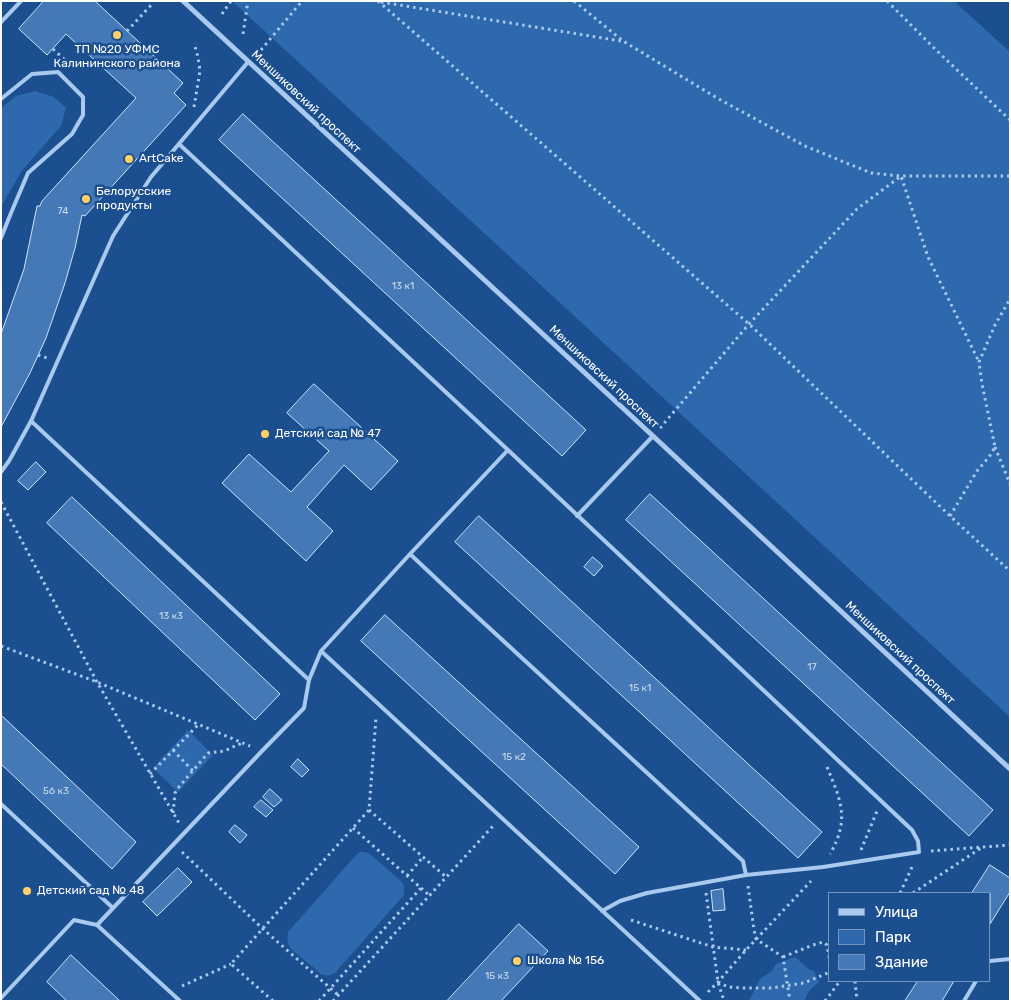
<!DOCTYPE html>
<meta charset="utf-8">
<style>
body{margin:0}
#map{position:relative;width:1011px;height:1002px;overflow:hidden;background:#1b4f8f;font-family:Rubik,sans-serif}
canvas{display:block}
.frame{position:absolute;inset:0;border:2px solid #fff;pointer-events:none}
.legend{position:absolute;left:828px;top:892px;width:162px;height:90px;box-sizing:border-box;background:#1b4f8f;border:1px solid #7695bc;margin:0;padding:6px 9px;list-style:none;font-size:15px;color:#fff}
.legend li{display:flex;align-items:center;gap:10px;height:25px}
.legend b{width:25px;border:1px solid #7695bc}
</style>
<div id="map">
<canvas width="1011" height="1002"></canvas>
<div class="frame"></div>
<ul class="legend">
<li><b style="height:6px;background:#a9c9ee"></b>Улица</li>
<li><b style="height:14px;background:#2e69ad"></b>Парк</li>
<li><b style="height:14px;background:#4478b7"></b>Здание</li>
</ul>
</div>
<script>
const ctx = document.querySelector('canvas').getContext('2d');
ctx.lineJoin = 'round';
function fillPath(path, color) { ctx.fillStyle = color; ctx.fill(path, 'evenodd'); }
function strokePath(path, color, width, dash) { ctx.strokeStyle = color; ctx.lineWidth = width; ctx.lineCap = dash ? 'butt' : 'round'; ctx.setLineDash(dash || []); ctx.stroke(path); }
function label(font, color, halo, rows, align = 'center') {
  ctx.font = font + ' Rubik,sans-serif'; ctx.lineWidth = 5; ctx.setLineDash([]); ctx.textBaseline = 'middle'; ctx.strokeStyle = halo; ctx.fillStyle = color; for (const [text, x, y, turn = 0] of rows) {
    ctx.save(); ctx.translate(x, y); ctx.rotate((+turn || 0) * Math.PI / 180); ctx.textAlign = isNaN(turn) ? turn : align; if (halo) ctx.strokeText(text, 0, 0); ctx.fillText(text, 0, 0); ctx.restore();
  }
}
const green = new Path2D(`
 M232 1H954L1010 52V717Z
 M35 91 54 97 66 108 61 126 21 172 1 207V108L16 96Z
 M188 730 213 755 178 792 153 768Z
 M360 852H365L370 854 402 882 404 886V895L335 973C330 976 326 976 321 974L290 948C287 942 287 938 288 932L356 855Z
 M795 957 810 970 814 971 819 982 809 991 804 1001H749L760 979 772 971 776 964Z`);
const building = new Path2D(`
 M44 1H95L183 83 174 93 186 105 85 216 82 215 75 248 65 283 46 338 30 373 1 427V334L24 269 37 206H40L42 201 136 98 66 34 47 55 19 29Z
 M243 114 586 430 562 456 219 140Z
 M314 384 398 461 371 490 344 465 307 507 333 531 306 561 222 483 249 454 291 492 329 451 287 413Z
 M36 462 46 472 28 490 18 481Z
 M650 494 993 810 969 836 626 520Z
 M72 497 280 694 255 720 47 523Z
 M479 516 822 832 798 858 455 542Z
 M593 557 603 566 594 576 584 567Z
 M385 615 639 847 615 874 361 641Z
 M1 715 136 842 112 869 1 764Z
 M298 759 309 770 302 777 291 767Z
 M270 789 282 800 274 807 263 797Z
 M261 800 273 810 266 817 254 807Z
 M235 825 247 835 240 843 229 832Z
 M990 865 1010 878V892L990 924V893H972Z
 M178 868 192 882 157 916 143 902Z
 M723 889 725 910 713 911 711 891Z
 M519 924 548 951 501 1001H447Z
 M71 955 87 970 120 1001H67L47 982Z
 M918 981H954L942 1001H905Z`);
const path = new Path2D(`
 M378 1 749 324 950 516 1010 571
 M574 1 623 41 717 98 805 146 871 173 901 176H1010
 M887 1 936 50 1010 120
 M381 2 621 41
 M222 14 231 1
 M127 31 153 3
 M243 34 248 1
 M53 49 64 59 62 63
 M261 50 302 1
 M194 107 200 71 198 57 194 43
 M38 355 47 358
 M660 428 749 324 857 209 901 176 928 257 979 362
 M995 447 1010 484
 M1 502 97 682 179 823
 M950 516 977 471 989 457 995 447 982 384 979 362 995 325 1010 299
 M1 646 97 682 250 746
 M173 750 193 771
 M827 767C841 801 850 819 830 854
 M150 774 198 725
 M369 810 446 877
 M173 813 175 793 178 788 208 753 224 751 242 743
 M861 850 877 811
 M931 851 1010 845
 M182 852 263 929 338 995
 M407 876 423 857
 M748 886 754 930 756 939 783 957 790 1001
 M421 888 430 896
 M706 893 718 982 724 1001
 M900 893 913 865
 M913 893 981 848
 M631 920 713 947 746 950
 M783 957 813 945 823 942 827 945 830 963
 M855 981 857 1001
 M718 982 728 987 742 988H771L804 983 830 972
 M182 986 231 964
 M708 992 718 982 746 950 811 881
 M273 1001 231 964 369 810 376 718
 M319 1001 421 888 353 828
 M333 1001 493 826
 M825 1001 840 981`);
const service = new Path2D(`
 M1 22 21 1
 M1 99 32 74 58 72 83 97V115L72 134 28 173 11 213 1 238
 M179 144 508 450 912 830 918 841 919 852 823 867 746 875 647 893 620 901 602 911
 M31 421 309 680
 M1 472 9 461 31 421 113 236 151 177 248 62
 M577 516 653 436
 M410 554 461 602 743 861 746 875
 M321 651 700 1001
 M1 804 113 908
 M97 925 180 1001
 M990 961 1010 959
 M1 998 74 920 97 925 262 751 304 708 309 680 321 651 410 554 508 450
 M964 1001 976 981`);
const minor = new Path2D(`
 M183 1 653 436 1010 769`);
const markers = [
 [117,35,5,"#ffd166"],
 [129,159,5,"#ffd166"],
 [86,199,5,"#ffd166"],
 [265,434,5,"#ffd166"],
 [27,891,5,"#ffd166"],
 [517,961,5,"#ffd166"]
];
const numberNames = [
 ["74",63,211],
 ["13 к1",403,286],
 ["13 к3",171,616],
 ["17",812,667],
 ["15 к1",640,688],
 ["15 к2",514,757],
 ["56 к3",56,791],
 ["15 к3",497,976]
];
const poiNames = [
 ["ТП №20 УФМС",117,50,"center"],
 ["Калининского района",117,64,"center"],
 ["ArtCake",139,159],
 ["Белорусские",96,192],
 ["продукты",96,206],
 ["Детский сад № 47",275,434],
 ["Детский сад № 48",37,891],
 ["Школа № 156",527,961]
];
const streetNames = [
 ["Меншиковский проспект",306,102,43],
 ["Меншиковский проспект",604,377,43],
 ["Меншиковский проспект",900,653,43]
];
fillPath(green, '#2e69ad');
fillPath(building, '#4478b7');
strokePath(building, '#cfe3fa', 1);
strokePath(path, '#a9c9ee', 3, [2.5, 4]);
strokePath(service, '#a9c9ee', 4);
strokePath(minor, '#a9c9ee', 5);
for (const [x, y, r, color] of markers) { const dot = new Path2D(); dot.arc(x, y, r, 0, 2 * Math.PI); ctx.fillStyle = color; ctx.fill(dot); strokePath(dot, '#1b4f8f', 2); }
label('10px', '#d0dded', null, numberNames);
label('12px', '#fff', '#1b4f8f', poiNames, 'left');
label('12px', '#fff', '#1b4f8f', streetNames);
</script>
